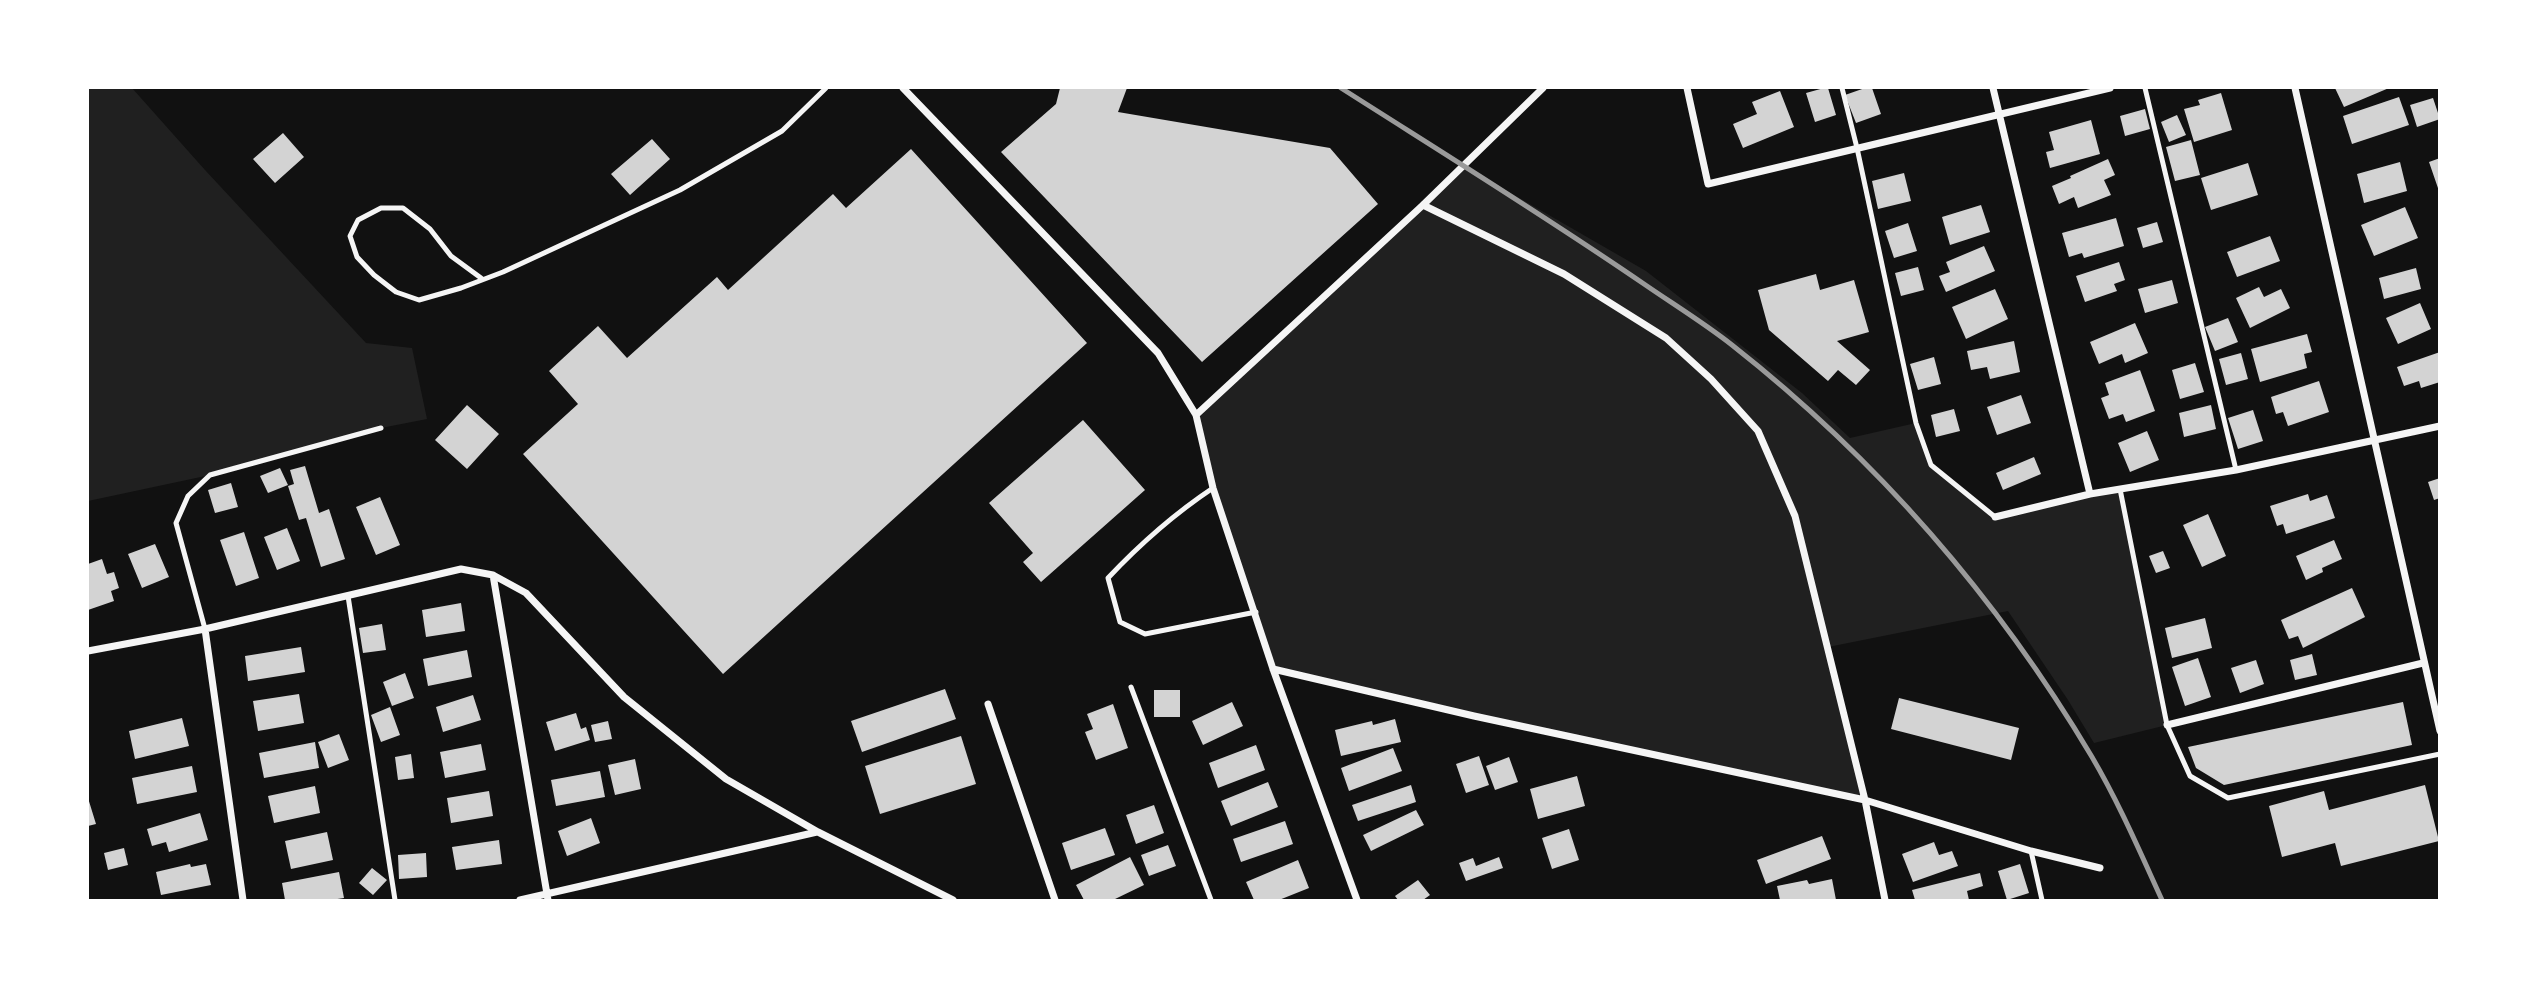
<!DOCTYPE html>
<style>
body{margin:0}
#map{position:relative;width:2527px;height:988px;overflow:hidden;background:#111;font-family:Helvetica,sans-serif}
canvas{display:block}
.frame{position:absolute;inset:0;border:89px solid #fff;pointer-events:none}
</style>
<div id="map">
<canvas width="2527" height="988"></canvas>
<div class="frame"></div>
</div>
<script>
const ctx = document.querySelector('canvas').getContext('2d');
ctx.lineJoin = 'round';
function fillPath(path, color) { ctx.fillStyle = color; ctx.fill(path, 'evenodd'); }
function strokePath(path, color, width, dash) { ctx.strokeStyle = color; ctx.lineWidth = width; ctx.lineCap = dash ? 'butt' : 'round'; ctx.setLineDash(dash || []); ctx.stroke(path); }
const green = new Path2D(`
 M88 88H132L205 170 366 343 412 348 427 419 381 428 210 475 88 501Z
 M1462 165 1646 271 1802 393 1850 438 1916 423 1931 465 1995 517 2120 489 2167 725 2094 743 2068 700 2008 611 1828 647 1865 800 1273 669 1213 488 1196 415Z`);
const building = new Path2D(`
 M1060 88H1127L1118 112 1330 148 1378 204 1202 362 1001 152 1056 104Z
 M1824 88H1828L1836 115 1815 122 1806 93Z
 M1865 88H1872L1881 114 1856 123 1845 95Z
 M2335 88H2389L2344 107Z
 M1780 91 1794 127 1743 148 1733 124 1757 114 1752 102Z
 M2221 93 2232 130 2194 142 2184 109 2200 105 2198 100Z
 M2399 97 2409 125 2352 144 2343 116Z
 M2433 98 2440 119 2417 127 2410 105Z
 M2145 109 2150 129 2125 136 2120 116Z
 M2177 115 2186 135 2169 142 2161 122Z
 M2091 120 2100 154 2050 168 2046 152 2054 150 2049 132Z
 M283 133 304 157 275 183 253 159Z
 M652 139 670 159 630 195 611 174Z
 M2191 140 2200 175 2175 181 2166 147Z
 M911 149 1087 343 723 674 523 454 578 404 549 371 598 326 627 358 717 277 728 290 833 194 846 208Z
 M2440 158V191H2439L2429 162Z
 M2108 159 2115 175 2104 180 2111 195 2078 208 2074 197 2059 204 2052 186 2071 178 2070 176Z
 M2400 162 2407 191 2364 203 2357 174Z
 M2248 163 2258 195 2211 210 2201 178Z
 M1904 173 1911 201 1878 209 1872 181Z
 M1981 205 1990 232 1950 245 1942 217Z
 M2405 207 2418 238 2374 256 2361 225Z
 M2116 218 2124 246 2084 258 2082 253 2069 257 2062 233Z
 M2157 222 2163 242 2143 248 2137 228Z
 M1908 223 1917 251 1894 258 1885 231Z
 M2270 236 2280 261 2237 277 2227 252Z
 M1984 246 1995 271 1946 292 1939 276 1950 272 1946 262Z
 M2119 262 2125 280 2114 284 2117 291 2085 302 2076 276Z
 M1918 267 1924 290 1901 296 1895 273Z
 M2416 268 2421 289 2384 299 2379 278Z
 M1816 274 1820 290 1854 280 1869 332 1837 341 1870 370 1856 385 1838 370 1828 381 1769 330 1758 290Z
 M2172 280 2178 303 2145 313 2138 289Z
 M2259 287 2264 297 2281 289 2290 308 2250 328 2236 298Z
 M1995 289 2008 319 1966 339 1952 307Z
 M2420 303 2431 329 2398 344 2386 318Z
 M2228 318 2238 342 2215 351 2205 327Z
 M2135 323 2148 353 2125 363 2122 354 2099 364 2090 342Z
 M2307 334 2312 352 2304 354 2307 368 2260 382 2251 349Z
 M2014 341 2020 372 1990 379 1987 367 1971 370 1967 351Z
 M2440 352V382L2421 388 2419 381 2404 386 2397 367Z
 M2241 353 2248 379 2226 385 2219 359Z
 M1934 357 1941 384 1918 390 1910 364Z
 M2195 363 2204 392 2180 399 2172 370Z
 M2140 370 2155 411 2126 422 2123 414 2109 419 2101 398 2109 395 2105 383Z
 M2319 381 2329 412 2288 426 2283 412 2276 414 2271 397Z
 M2021 395 2031 423 1997 435 1987 407Z
 M467 405 499 434 467 469 435 440Z
 M2211 405 2216 429 2184 437 2179 413Z
 M1954 409 1960 431 1936 437 1931 415Z
 M2253 410 2263 441 2238 449 2228 418Z
 M1083 420 1145 490 1041 582 1023 562 1033 553 989 503Z
 M2147 431 2159 460 2130 472 2118 443Z
 M2034 457 2041 474 2003 490 1996 473Z
 M305 466 319 513 329 509 345 559 321 567 306 518 299 520 288 486 294 484 290 470Z
 M280 468 288 485 268 493 260 476Z
 M2440 478V498L2434 500 2428 482Z
 M231 483 238 507 215 513 208 490Z
 M2308 494 2310 501 2327 495 2335 518 2286 534 2283 524 2277 526 2270 506Z
 M380 497 400 545 376 555 356 507Z
 M2208 514 2226 556 2202 567 2183 525Z
 M287 528 300 561 277 570 264 537Z
 M244 532 259 578 236 586 220 540Z
 M2334 540 2342 559 2322 568 2323 572 2306 580 2296 556Z
 M155 544 169 577 142 588 128 554Z
 M2163 551 2170 568 2156 573 2149 556Z
 M102 559 107 574 114 572 119 588 111 591 114 601 88 610V564Z
 M2352 588 2365 617 2303 648 2298 636 2289 639 2281 620Z
 M461 603 465 631 426 637 422 610Z
 M2205 618 2212 648 2172 658 2165 628Z
 M382 624 386 650 363 653 359 628Z
 M301 647 305 672 248 681 245 656Z
 M467 650 472 677 428 686 423 659Z
 M2312 654 2317 675 2295 680 2290 660Z
 M2198 658 2211 697 2185 706 2172 667Z
 M2256 660 2264 684 2240 693 2231 668Z
 M405 673 414 698 392 706 383 682Z
 M945 689 956 719 862 752 851 721Z
 M1154 690H1180V717H1154Z
 M299 694 304 723 258 731 253 701Z
 M473 695 481 720 443 732 436 707Z
 M1899 698 2019 728 2011 760 1891 729Z
 M1232 702 1243 726 1203 745 1192 721Z
 M2403 702 2412 745 2224 785 2196 768 2188 747Z
 M1113 704 1128 748 1096 760 1085 732 1093 729 1087 714Z
 M390 707 400 735 381 742 371 715Z
 M576 713 581 729 586 727 590 740 555 751 546 722Z
 M182 718 189 746 135 759 129 731Z
 M1395 719 1401 742 1341 756 1335 730 1372 721 1373 725Z
 M608 721 612 739 595 742 591 725Z
 M339 734 349 760 328 768 318 742Z
 M961 736 976 784 880 814 865 766Z
 M315 742 319 768 264 778 259 753Z
 M481 744 486 770 445 778 440 752Z
 M1256 745 1265 770 1218 788 1209 763Z
 M1393 748 1402 771 1349 791 1341 768Z
 M411 754 414 778 398 780 395 757Z
 M1479 756 1489 785 1466 793 1456 764Z
 M1509 757 1518 782 1495 790 1486 766Z
 M635 759 641 789 615 795 608 765Z
 M192 766 197 792 137 804 132 778Z
 M600 771 605 797 556 806 551 780Z
 M1577 776 1585 806 1538 819 1530 789Z
 M1268 782 1278 807 1231 826 1221 801Z
 M1411 785 1416 802 1358 821 1352 805Z
 M2425 785 2439 841 2341 866 2335 843 2282 857 2269 806 2324 791 2329 810Z
 M315 786 320 813 274 823 268 796Z
 M489 791 493 816 451 823 447 798Z
 M88 798 96 824 88 826Z
 M1154 805 1164 833 1136 844 1126 815Z
 M1416 810 1424 825 1371 851 1363 835Z
 M200 813 208 840 169 852 166 842 152 846 147 829Z
 M591 818 600 843 567 856 558 831Z
 M1285 821 1293 844 1241 862 1233 839Z
 M1105 828 1115 855 1071 870 1062 843Z
 M1569 829 1579 860 1552 869 1542 838Z
 M327 832 333 860 291 869 285 841Z
 M1822 836 1831 859 1766 884 1757 860Z
 M499 840 502 864 456 870 452 847Z
 M1934 842 1939 855 1952 851 1958 866 1913 882 1902 854Z
 M1168 845 1176 866 1149 876 1141 855Z
 M124 848 128 865 108 870 104 853Z
 M426 853 427 877 399 879 398 855Z
 M1130 857 1144 885 1113 900H1084L1076 885Z
 M1499 857 1503 868 1466 881 1459 863 1473 858 1476 866Z
 M1298 860 1309 888 1279 900H1254L1246 882Z
 M190 864 191 867 206 864 211 885 161 895 156 872Z
 M2020 864 2029 893 2007 900 1998 871Z
 M372 868 387 880 373 895 359 883Z
 M339 872 344 898 331 900H285L282 883Z
 M1980 873 1983 886 1967 891 1969 900H1915L1912 890Z
 M1832 879 1836 900H1780L1777 886 1807 880 1809 884Z
 M1418 880 1430 895 1423 900H1398L1395 896Z`);
const service = new Path2D(`
 M1842 88 1857 148 1916 423 1931 465 1995 517
 M2145 88 2236 470
 M481 278 451 256 430 229 403 208H381L358 220 350 236 357 257 374 275 396 292 419 300 461 288 503 272 680 190 782 131 826 88
 M1213 488C1174 514 1140 544 1108 578L1120 622 1145 634 1256 612
 M2120 489 2167 725 2190 776 2228 798 2440 754
 M348 596 395 900
 M205 629 176 523 188 496 210 475 381 428
 M1131 687 1211 900
 M2031 851 2042 900`);
const minor = new Path2D(`
 M903 88 1158 353 1196 415 1213 488 1273 669 1357 900
 M1687 88 1708 184 2110 88
 M1993 88 2090 494
 M2295 88 2440 731
 M1423 205 1564 274 1666 338 1711 379 1758 431 1795 516 1865 800 1885 900
 M1196 415 1423 205 1543 88
 M1995 517 2090 494 2236 470 2440 426
 M493 575 548 900
 M205 629 243 900
 M88 651 205 629 461 569 493 575 526 593 624 697 726 779 818 832 953 900
 M1273 669 1474 716 1865 800 2031 851 2100 868
 M988 704 1055 900
 M2167 725 2423 663
 M520 900 817 832`);
const rail = new Path2D(`
 M1341 88C1443 153 1545 216 1644 284 1673 304 1704 323 1732 345 1878 460 1997 597 2092 757 2119 803 2140 852 2162 900`);
fillPath(green, '#202020');
fillPath(building, '#d3d3d3');
strokePath(service, '#f5f5f5', 5);
strokePath(minor, '#f5f5f5', 7);
strokePath(rail, '#9a9a9a', 5);
</script>
